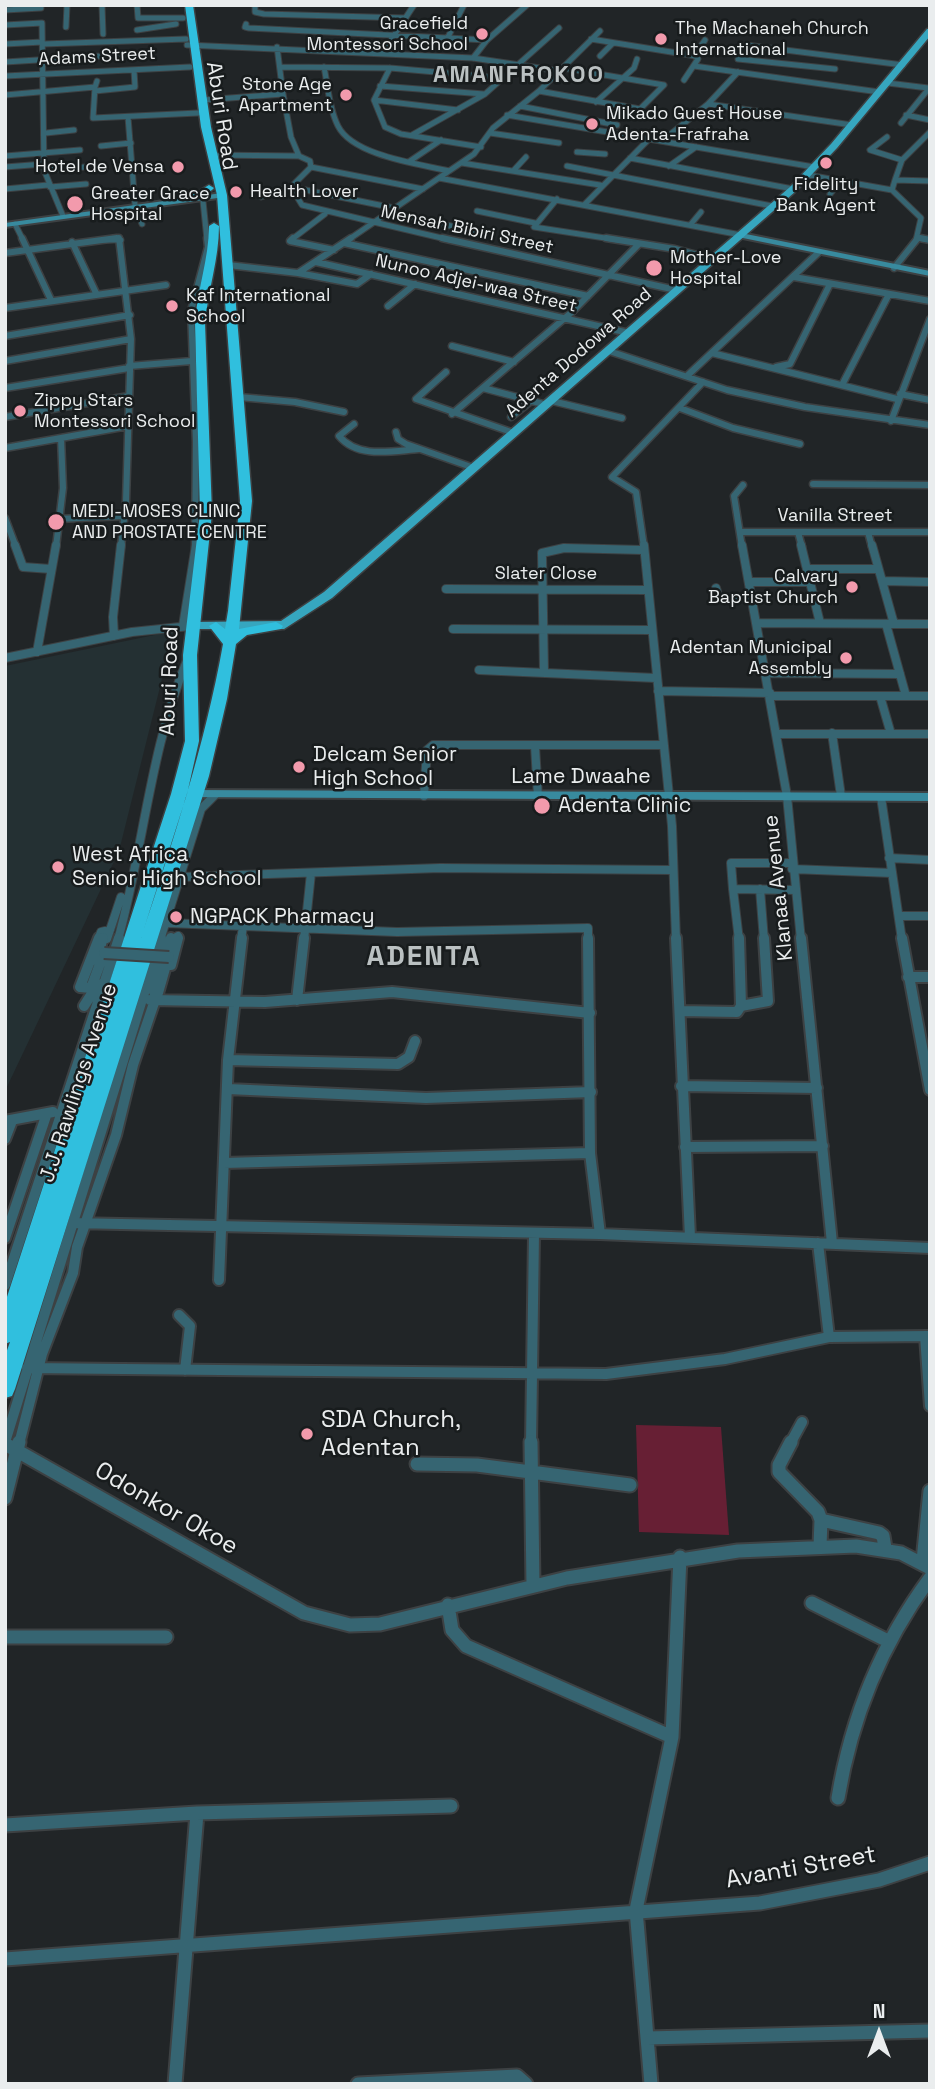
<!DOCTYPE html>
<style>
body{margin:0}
#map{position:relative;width:935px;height:2089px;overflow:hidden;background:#212527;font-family:"Space Grotesk",sans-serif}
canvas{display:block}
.frame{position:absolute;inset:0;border:7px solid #eaedee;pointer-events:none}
.north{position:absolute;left:844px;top:1998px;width:70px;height:70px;-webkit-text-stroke:5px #181c1d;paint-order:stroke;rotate:0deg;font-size:19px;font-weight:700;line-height:28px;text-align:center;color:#eaedee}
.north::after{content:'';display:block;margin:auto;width:24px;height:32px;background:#eaedee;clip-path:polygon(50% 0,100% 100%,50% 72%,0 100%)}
</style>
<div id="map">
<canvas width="935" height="2089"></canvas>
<div class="frame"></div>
<div class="north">N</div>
</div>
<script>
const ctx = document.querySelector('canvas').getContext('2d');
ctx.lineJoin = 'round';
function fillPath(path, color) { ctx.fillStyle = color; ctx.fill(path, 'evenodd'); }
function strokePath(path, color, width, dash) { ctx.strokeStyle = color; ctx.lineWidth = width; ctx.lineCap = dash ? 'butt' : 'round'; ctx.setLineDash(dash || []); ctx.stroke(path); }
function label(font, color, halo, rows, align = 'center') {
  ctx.font = font + ' "Space Grotesk",sans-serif'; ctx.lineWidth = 5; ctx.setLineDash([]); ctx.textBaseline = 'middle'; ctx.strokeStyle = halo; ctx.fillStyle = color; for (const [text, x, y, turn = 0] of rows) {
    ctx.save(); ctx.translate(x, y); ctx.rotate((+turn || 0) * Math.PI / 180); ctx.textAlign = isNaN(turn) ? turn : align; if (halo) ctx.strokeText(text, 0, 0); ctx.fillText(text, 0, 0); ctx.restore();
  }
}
const built = new Path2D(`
 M174 631 119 851 5 1091V666Z`);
const green = new Path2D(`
 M636 1425 721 1427 729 1535 639 1532Z`);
const streetFar4 = new Path2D(`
 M102 5 103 34
 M137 5 138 18H183
 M255 5V12L264 14 406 18
 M5 10 41 8
 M246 24 245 27 249 28 487 40
 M5 25 42 23 44 170 63 216
 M66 27 67 5
 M137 30 176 24
 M448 37 464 5
 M591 39 696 56 698 59 684 80
 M5 44 42 42
 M43 44 186 39
 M187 45 473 58 560 71
 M746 45 903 65
 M383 52 414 5
 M600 56 613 43
 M694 56 705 40
 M473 58 487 40 527 5
 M738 59 835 69
 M5 62 134 54
 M694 66 879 92
 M280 67 390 68 504 78
 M324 67C328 86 329 108 338 126 353 156 420 164 449 171
 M390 68 374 100 385 127 401 134 481 147
 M738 72 708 104 852 125
 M5 76 190 67
 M888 83 928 88
 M380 86 484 94
 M95 87 93 118 198 113
 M95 91 135 87 134 70
 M539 91 640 109 664 85 563 68
 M283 94 291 137 299 156
 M5 95 95 87 97 81
 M203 100 283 94 277 47
 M374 100 458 110
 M596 102 634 68 637 59
 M520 106 617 125
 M507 115 814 167
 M906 115 930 120
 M128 117 135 205 142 224
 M901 123 930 87
 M46 133 74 130
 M490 133 559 143
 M412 135 485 94 559 28
 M887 137 870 150 902 160
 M662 141 708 104
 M101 146 131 143
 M577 152 605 154
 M212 155 299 156 310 161 311 167
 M5 156 80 150
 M630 158 793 189
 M410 161 441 140
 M462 163 600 185
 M567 166 772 206
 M669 166 696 147
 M5 167 44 164
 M311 167 291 187 302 205 450 240
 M311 167 423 189
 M44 170 85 167
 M514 170 526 157
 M808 175 892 190 895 180 930 181
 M439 178 741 235
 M895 180 902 160 930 132
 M50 187 86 184
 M5 189 48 185
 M892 190 921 218 916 240
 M830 194 841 181
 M261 197 291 187 394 208
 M557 199 534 227 618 240
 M203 201 207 240
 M585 204 649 139
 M477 211 535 223
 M388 212 478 232
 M15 224 23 240
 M691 224 701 212
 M918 238 930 240
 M103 240H121
 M291 240 325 214
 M348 240 474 154 493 128 539 91 600 31`);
const streetFar3 = new Path2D(`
 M22 238 51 300
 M119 238 131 339 126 501 121 547
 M293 238 290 241 334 250
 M442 238 676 290
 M606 238 675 249 712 259
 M920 238 930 240
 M72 242 96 293
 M344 243 588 296
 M5 253 117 238
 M316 262 629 333
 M228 265 298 273 351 238
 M894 268 918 238
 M298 273 357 284 371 274
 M794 277 930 301
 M388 306 415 284
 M5 308 166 285
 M5 336 130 315
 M452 346 514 362
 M609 351 727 390 805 407 930 425
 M712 353 897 399
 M5 361 131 339
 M129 366 192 361
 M776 367 790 364 830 284
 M446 372 416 399 514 433
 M688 375 818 253
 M842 385 889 294
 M5 388 129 368
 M483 388 547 405
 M900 394 930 400
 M239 397 295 402 344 412
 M552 401 622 418
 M680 408 733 428 800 444
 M452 414 572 312 638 245
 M5 417 129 396
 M511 417 531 401
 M891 421 930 319
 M354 424 339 436C358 459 392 451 419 449
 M396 432 398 439 406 444 474 468
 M5 448 128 426
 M813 484 930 485
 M5 518 16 547
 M58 519 124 516
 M740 532H930
 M798 532 802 547
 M868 532 872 547
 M56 547 63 488 61 438
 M195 547 196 442 191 311 208 247 207 238
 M644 547 636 492 612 477 703 382
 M742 547 734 496 743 485`);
const streetFar2 = new Path2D(`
 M15 545 23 567 51 569
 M644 545 672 826 676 940
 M742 545 787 796 801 940
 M801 545 820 623
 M872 545 894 624
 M807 569H878
 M882 581 930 582
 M749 582H810
 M716 588 719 599 751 597
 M446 589 646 590
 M756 623 930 624
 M886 624 906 696
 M183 626 196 545
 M453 629 651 630
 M114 636 113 617 121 545
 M37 652 56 545
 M5 658 132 632 190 626
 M479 670 656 678
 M544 672 542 553 564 548 643 550
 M766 673 900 674
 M658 691 770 693
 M771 696H930
 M880 696 891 734
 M832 733 841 796
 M776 734H930
 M535 746 538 797
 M424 796 427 750 433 745H663
 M881 797 902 940
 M889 858 930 860
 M792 869 892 873
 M182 877 440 868 672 870
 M733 889 731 863H792
 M760 889 764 940
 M899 916H930
 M167 923 397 932 588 928V940
 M107 939 121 897
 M98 940 101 932 105 931 102 940
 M118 940C144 846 150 748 188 658
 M160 940 201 809 215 795
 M171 940 178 936 177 940
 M241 940 243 926
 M304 940 311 873
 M739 940 733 889 796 890`);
const streetFar1 = new Path2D(`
 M99 938 80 987 91 988 101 961
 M588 938 590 1153 600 1234
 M676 938 690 1237
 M739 938 741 1006
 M801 938 832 1243
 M902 938 930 1090
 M101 961 111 962
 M101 961 96 960 103 938
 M101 961 104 953
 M163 965 154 992 158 993 166 965
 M163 965 171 938
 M163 965H166
 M166 965 169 957
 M166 965H171L178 938
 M153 966 163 965
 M908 977H930
 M150 1000 265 1002 392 992 590 1013
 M297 1000 304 938
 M84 1006 98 984
 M680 1011 737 1012 741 1006 768 1001 764 938
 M228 1060 398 1064 409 1057 415 1041
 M681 1086 817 1088
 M228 1089 426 1098 591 1092
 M5 1121 53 1112
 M5 1139 12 1121
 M685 1147 823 1146
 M224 1163 590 1153
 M73 1223 600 1234 930 1248
 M5 1238 47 1113
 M818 1243 829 1337
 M219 1280 228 1060 242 938
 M5 1285 119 938
 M179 1315 190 1326 185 1370
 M925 1336 930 1406
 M27 1368 606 1374 725 1359 829 1337 930 1336
 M5 1442 161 938
 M19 1444 42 1354 73 1273 77 1247 116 1135 133 1065 155 1000
 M531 1444 534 1234
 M790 1444 802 1422`);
const street = new Path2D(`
 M531 1442 533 1585
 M791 1442 779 1465V1472L818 1512 821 1520 820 1546
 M5 1444 304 1613 350 1625 380 1624 567 1578 738 1551 856 1546 901 1553 930 1568
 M417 1464 477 1465 630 1485
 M5 1498 19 1442
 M821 1520 879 1533 883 1536 885 1548
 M923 1561 930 1491
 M812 1603 888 1641
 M448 1605 452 1630 466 1646 672 1737
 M5 1637H166
 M838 1798C851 1719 882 1643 930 1578
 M5 1825 197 1813 451 1806
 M5 1959 760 1903 879 1880 930 1863
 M647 2038 930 2031
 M175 2084 197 1813
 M358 2084 517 2076 526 2084
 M651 2084 636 1910 672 1737 680 1557`);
const secondary = new Path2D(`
 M222 193 226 195 225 197 5 227V223Z
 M741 233 930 271V276L738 237 737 235Z
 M186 790 930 793V801L182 797 180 794Z`);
const primary = new Path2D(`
 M927 29H930V36L837 148 796 191 332 598 284 629H190L188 626 194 622 281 621 324 592 790 187 831 144Z`);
const highway = new Path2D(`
 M185 5H193L211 127 227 195 252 501 239 629 276 622 283 626 281 629 247 635 236 644 227 699 209 776 15 1389 12 1396 5 1398V1356L10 1342 5 1344V1303L171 794 185 741 183 655 200 513 195 323C197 290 209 259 209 226L214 223 219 226C219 259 208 290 205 323L212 513 197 655 199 741 187 794 141 938C173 841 205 745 223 644L209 626 216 622 225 629 228 611 240 501 217 195 201 127Z
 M209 185 214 188 212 190 195 200 187 198Z`);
const streetBridge = new Path2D(`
 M104 953 169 957`);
const markers = [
 [482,34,7,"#f29aac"],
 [661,39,7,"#f29aac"],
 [346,95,7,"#f29aac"],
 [592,124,7,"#f29aac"],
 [826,163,7,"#f29aac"],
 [178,167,7,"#f29aac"],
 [236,192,7,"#f29aac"],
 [75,204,9,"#f29aac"],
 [654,268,9,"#f29aac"],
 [172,306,7,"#f29aac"],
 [20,411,7,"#f29aac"],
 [56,522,9,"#f29aac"],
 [852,587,7,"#f29aac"],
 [846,658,7,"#f29aac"],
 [299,767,7,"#f29aac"],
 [542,806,9,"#f29aac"],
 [58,867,7,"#f29aac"],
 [176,917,7,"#f29aac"],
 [307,1434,7,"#f29aac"]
];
const farPoinames = [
 ["Gracefield",468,24,"right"],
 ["Montessori School",468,45,"right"],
 ["The Machaneh Church",675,29],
 ["International",675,50],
 ["Stone Age",332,85,"right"],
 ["Apartment",332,106,"right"],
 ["Mikado Guest House",606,114],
 ["Adenta-Frafraha",606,135],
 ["Hotel de Vensa",164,167,"right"],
 ["Fidelity",826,185,"center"],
 ["Bank Agent",826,206,"center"],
 ["Health Lover",250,192],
 ["Greater Grace",91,194],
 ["Hospital",91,215],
 ["Mother-Love",670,258],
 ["Hospital",670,279],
 ["Kaf International",186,296],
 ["School",186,317],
 ["Zippy Stars",34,401],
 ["Montessori School",34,422],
 ["MEDI-MOSES CLINIC",72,512],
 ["AND PROSTATE CENTRE",72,533],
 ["Calvary",838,577,"right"],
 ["Baptist Church",838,598,"right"],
 ["Adentan Municipal",832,648,"right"],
 ["Assembly",832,669,"right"]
];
const farStreetnames = [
 ["Adams Street",97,57,-3],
 ["Mensah Bibiri Street",467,230,12],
 ["Nunoo Adjei-waa Street",476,284,13],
 ["Adenta Dodowa Road",579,353,-41],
 ["Vanilla Street",835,516],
 ["Slater Close",546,574]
];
const streetNames = [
 ["Aburi Road",221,116,81],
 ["Aburi Road",170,681,-88],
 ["Lame Dwaahe",581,777],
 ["Klanaa Avenue",779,888,-96],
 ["J.J. Rawlings Avenue",79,1083,-72]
];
const poiNames = [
 ["Delcam Senior",313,755],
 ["High School",313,779],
 ["Adenta Clinic",558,806],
 ["West Africa",72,855],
 ["Senior High School",72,879],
 ["NGPACK Pharmacy",190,917]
];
const farDistrictnames = [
 ["AMANFROKOO",519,76]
];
const nearPoinames = [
 ["SDA Church,",321,1420],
 ["Adentan",321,1448]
];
const nearStreetnames = [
 ["Odonkor Okoe",166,1509,30],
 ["Avanti Street",801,1868,-10]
];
const districtNames = [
 ["ADENTA",424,957]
];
fillPath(built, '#243033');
fillPath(green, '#671f34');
strokePath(streetFar4, '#3d4143', 7);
strokePath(streetFar3, '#3d4143', 9);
strokePath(streetFar2, '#3d4143', 10);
strokePath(streetFar1, '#3d4143', 14);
strokePath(street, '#3d4143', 17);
strokePath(secondary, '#3d4143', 4);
strokePath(primary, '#3d4143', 3);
strokePath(highway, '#3d4143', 3);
strokePath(streetFar4, '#366572', 5);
strokePath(streetFar3, '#366572', 6);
strokePath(streetFar2, '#366572', 8);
strokePath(streetFar1, '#366572', 10);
strokePath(street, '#366572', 13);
fillPath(secondary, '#388a9e');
fillPath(primary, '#36a6bf');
fillPath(highway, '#30bfde');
strokePath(streetBridge, '#3d4143', 14, []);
strokePath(streetBridge, '#366572', 10);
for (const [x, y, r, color] of markers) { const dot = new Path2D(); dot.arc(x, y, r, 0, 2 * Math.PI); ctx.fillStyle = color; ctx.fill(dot); strokePath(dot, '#181c1d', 2.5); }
label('18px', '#eaedee', '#181c1d', farPoinames, 'left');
label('18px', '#eaedee', '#181c1d', farStreetnames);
label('21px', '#eaedee', '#181c1d', streetNames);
label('21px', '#eaedee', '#181c1d', poiNames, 'left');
ctx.letterSpacing = '2px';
label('bold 23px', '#bbc1c2', '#181c1d', farDistrictnames);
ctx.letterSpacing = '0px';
label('24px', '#eaedee', '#181c1d', nearPoinames, 'left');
label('24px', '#eaedee', '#181c1d', nearStreetnames);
ctx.letterSpacing = '2px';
label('bold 28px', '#bbc1c2', '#181c1d', districtNames);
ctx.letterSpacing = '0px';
</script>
